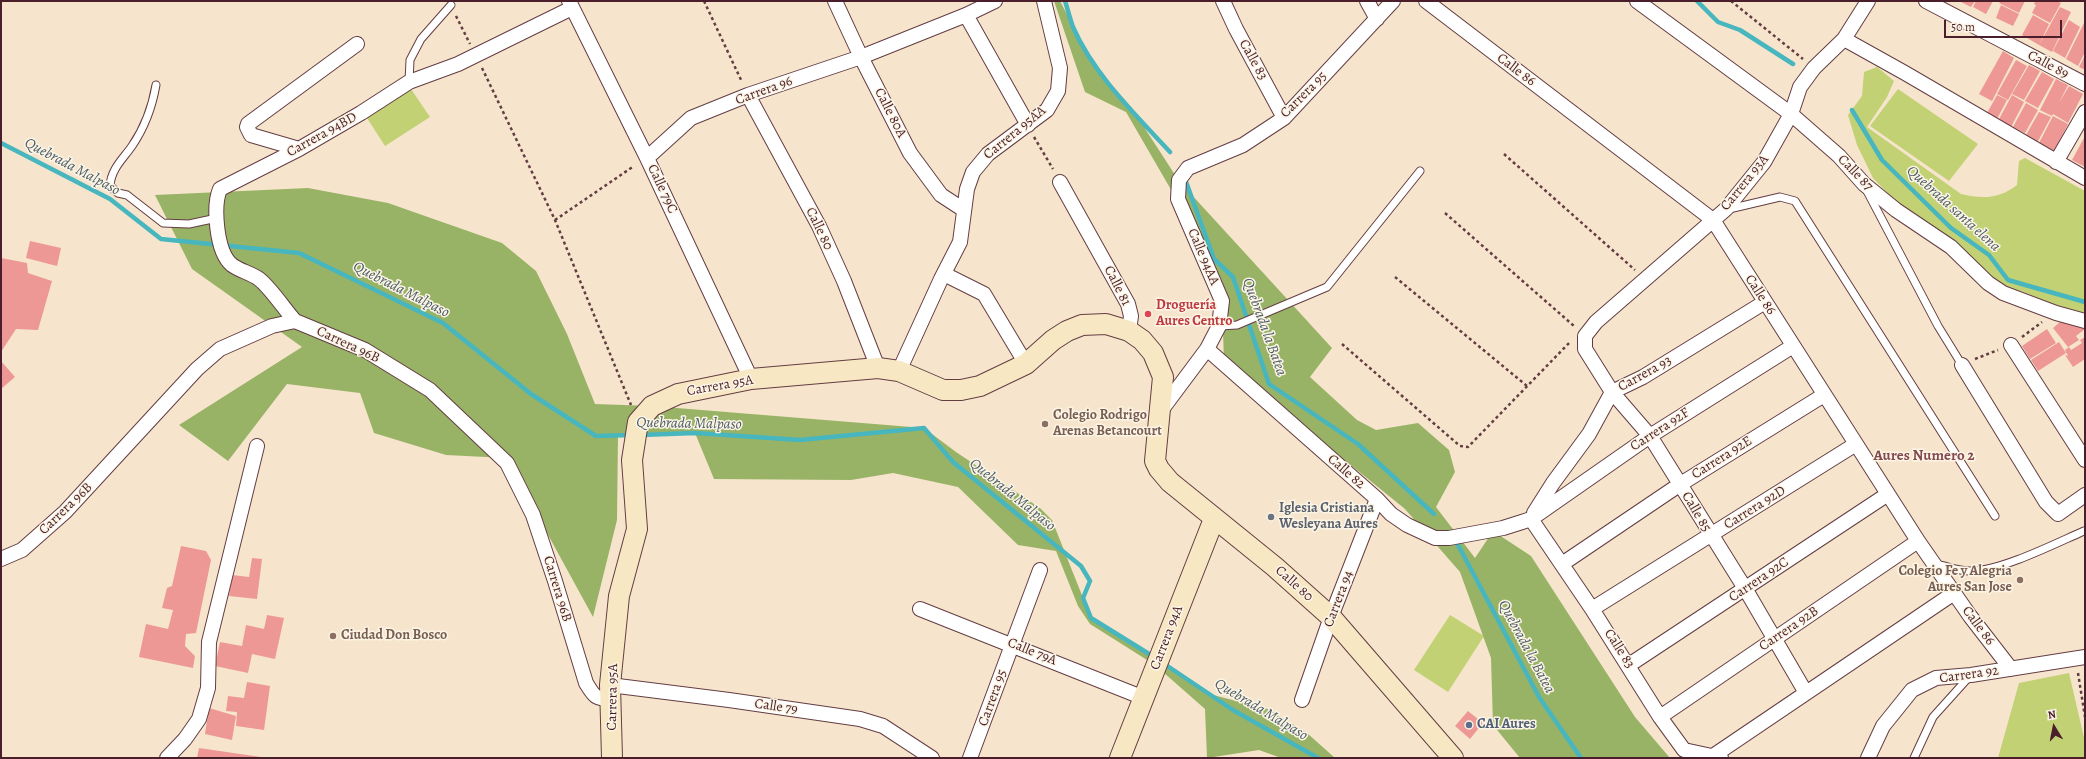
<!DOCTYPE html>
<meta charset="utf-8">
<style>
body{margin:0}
#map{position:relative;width:2086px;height:759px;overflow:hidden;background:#f6e5cc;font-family:Alegreya,serif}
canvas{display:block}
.frame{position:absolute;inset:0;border:2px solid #4a1f2b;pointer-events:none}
.north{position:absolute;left:2034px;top:707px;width:40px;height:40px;-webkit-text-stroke:3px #fcf5e5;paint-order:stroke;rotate:350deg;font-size:11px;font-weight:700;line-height:16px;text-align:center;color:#4a1f2b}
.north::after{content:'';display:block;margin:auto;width:14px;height:18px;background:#4a1f2b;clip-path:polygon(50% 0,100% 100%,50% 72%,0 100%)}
.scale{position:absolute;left:1944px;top:20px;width:118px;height:18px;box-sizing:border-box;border:2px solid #4a1f2b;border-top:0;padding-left:5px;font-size:12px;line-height:14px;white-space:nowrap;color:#4a1f2b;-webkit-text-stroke:3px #fcf5e5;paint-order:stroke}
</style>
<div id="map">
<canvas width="2086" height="759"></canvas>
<div class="frame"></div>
<div class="north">N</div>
<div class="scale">50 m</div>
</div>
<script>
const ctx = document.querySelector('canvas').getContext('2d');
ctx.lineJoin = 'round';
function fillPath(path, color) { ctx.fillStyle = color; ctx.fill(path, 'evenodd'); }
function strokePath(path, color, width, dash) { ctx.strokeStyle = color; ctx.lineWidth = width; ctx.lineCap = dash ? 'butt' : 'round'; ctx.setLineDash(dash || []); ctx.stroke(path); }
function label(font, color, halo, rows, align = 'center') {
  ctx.font = font + ' Alegreya,serif'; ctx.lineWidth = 3; ctx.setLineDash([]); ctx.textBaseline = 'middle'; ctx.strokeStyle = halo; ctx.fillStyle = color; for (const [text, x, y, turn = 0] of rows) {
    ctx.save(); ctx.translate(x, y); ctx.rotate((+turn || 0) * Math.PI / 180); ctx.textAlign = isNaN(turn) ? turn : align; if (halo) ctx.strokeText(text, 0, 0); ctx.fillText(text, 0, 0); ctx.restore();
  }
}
const green = new Path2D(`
 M1877 67 1894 81 1887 97 1867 127 1961 194C1982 199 1999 199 2017 185L2019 161 2025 158 2085 191V317L2021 291 2004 288 1942 233 1900 206 1873 178 1857 145 1848 115 1862 96 1864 72Z
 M411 89 430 117 385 146 367 118Z
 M1898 89 1978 144 1949 181 1870 126Z
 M1450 615 1484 636 1448 692 1414 670Z
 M2069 673 2085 742V758H1998L2019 683Z`);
const forest = new Path2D(`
 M1054 1H1060L1094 65 1131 107 1179 181 1332 348 1310 377 1357 420 1376 430 1418 423 1449 450 1455 472 1436 507 1475 558 1493 531 1531 556 1635 717 1670 758H1520L1493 725 1491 658 1460 572 1405 509 1224 362 1222 300 1177 200 1126 112 1085 92Z
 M308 188 388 203 502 243 536 271 567 334 595 404 652 406 924 428 956 452 1040 508 1052 520 1091 618 1209 694 1268 709 1307 733 1335 758H1281L1259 750 1207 758 1205 709 1155 665 1090 624 1078 606 1056 551 1018 545 958 487 893 473 851 480 714 479 695 433 618 436 617 520 593 617 506 458 446 455 374 433 360 393 287 384 228 461 179 425 302 347 192 269 155 195Z`);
const stream = new Path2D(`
 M1065 1C1068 10 1070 19 1073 27 1094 75 1135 114 1170 152
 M1697 1 1718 22 1740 30 1793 64
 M1852 110 1882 160 1951 228 1989 255 2008 280 2085 302
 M1 143 110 199 161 239 299 253 443 323 531 394 596 436 631 435
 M1185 179 1214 259 1233 277 1269 384 1358 444 1434 514
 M641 435 695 433 800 440 924 428 953 462 1081 566 1090 581 1083 598 1091 618 1154 657
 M1457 543 1539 697 1581 758
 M1163 663 1233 710 1318 758`);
const building = new Path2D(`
 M1959 1H1975L1971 7Z
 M1976 1H1993L1986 14 1973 7Z
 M2001 1H2025L2019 13 1999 3Z
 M2035 1H2056L2061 3 2050 23 2032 13 2036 5 2034 4Z
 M2001 5 2019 14 2013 26 1996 18Z
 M2060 7 2071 12 2052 52 2039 45Z
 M2033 15 2049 24 2039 45 2022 35Z
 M2069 20 2080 27 2065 58 2053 51Z
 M2085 21V52L2078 66 2066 59Z
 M2003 51 2014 58 1992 101 1979 94Z
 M2085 55V70L2079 67Z
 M2016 60 2027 66 2008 100 1997 94Z
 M2029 65 2040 71 2024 100 2012 94Z
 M2042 72 2054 79 2038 108 2025 101Z
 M2056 79 2068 85 2059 103 2069 86 2083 94 2068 123 2053 114 2052 116 2040 110Z
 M1997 95 2007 100 1996 121 1986 115Z
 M2012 95 2024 102 2010 129 1998 121Z
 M2026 103 2038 110 2025 133 2013 127Z
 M2039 112 2051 117 2037 143 2026 135Z
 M2053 116 2068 124 2054 151 2039 143Z
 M2085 136V167L2072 160Z
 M30 241 61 248 57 266 26 258Z
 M1 258 27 263 28 273 52 281 38 330 16 329 1 352Z
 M2061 321 2085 329 2076 336 2079 340 2068 347 2053 328Z
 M2047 329 2056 343 2030 359 2022 346Z
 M2085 337V359L2073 367 2065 355 2068 356 2065 350 2069 347 2071 350 2082 343 2080 340Z
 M2059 342 2066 353 2038 371 2031 360Z
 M1 361 15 377 1 389Z
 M181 546 206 551 211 560 196 633 186 634 185 646 195 656 193 668 139 657 146 624 168 629 173 610 162 608 167 588 172 586Z
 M252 558 262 559 257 599 229 596 232 575 249 577Z
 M267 615 284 618 275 659 252 654 248 673 215 666 220 642 242 646 246 625 264 629Z
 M247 682 270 686 264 730 236 726 237 712 226 711 228 696 244 698Z
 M209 708 236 716 232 740 205 734Z
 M1468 711 1483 723 1470 739 1455 726Z
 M199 748 261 757V758H197Z`);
const path = new Path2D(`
 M704 1 742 82
 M1731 1 1803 59
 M456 16 470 44
 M482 68 555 220 631 405
 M1034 137 1053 169
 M1504 154 1635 270
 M1445 213 1574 326
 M555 220 634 166
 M1395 277 1527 386
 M2022 337 2042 322
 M1342 344 1460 446 1468 447 1571 341
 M1975 359 1998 350
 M2078 673 2085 717`);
const lane = new Path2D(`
 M409 82 410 60 421 39 451 5
 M156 85C152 108 145 127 132 146 123 159 111 169 110 186L118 193 127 195 163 223 189 224 217 218
 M1867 191 1938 326 1962 365
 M1729 209 1780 197 1795 201 1995 516
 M1219 326 1237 325 1327 287 1420 171
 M1935 564C1947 566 1960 572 1972 571 2003 570 2054 544 2084 531
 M1914 758 1933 717 1969 677`);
const street = new Path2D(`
 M569 1 647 158 751 379
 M835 1 861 57 910 153 941 195 964 210
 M1223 1 1236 29 1284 118
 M1367 1 1377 19
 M1426 1 1713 220 1918 541 1970 616 2011 669
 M1637 1 1791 114 1839 156 1864 184 1896 210 1951 247 1988 283 2003 293 2056 313 2085 321
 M1926 1 2085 84
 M966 15 1028 125
 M1844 39 1905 73 2085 178
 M748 95 819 226 844 281 878 368
 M299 149 251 135 247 127 248 124 357 44
 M647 158 691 118 748 95 861 57 966 15 995 1
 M2056 162 2085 112
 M1060 182 1128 304 1131 316 1129 331
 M944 274 984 294 1026 364
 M295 321C285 310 270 287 259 279 251 273 240 271 232 265 216 252 213 206 220 189L299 149 361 113 409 82 458 64 572 8
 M2011 345 2085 460
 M1207 349 1377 499 1391 514 1407 525 1435 538H1449L1503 528 1522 522 1531 519 1650 436 1793 346
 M1962 365 2046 502 2058 514 2085 495
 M899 371 941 279 960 242 967 189 973 172 988 154 1047 110 1058 91 1060 68 1044 1
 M1160 412 1207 349 1219 326 1222 301 1178 199 1179 180 1188 168 1243 145 1284 118 1393 1
 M1534 513 1553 483 1589 434 1612 392 1643 377 1765 302
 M1531 519 1592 609 1660 717 1684 750 1721 758
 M1 559 22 550 65 512 197 369 220 349 272 326 295 321 365 350 430 390 507 463 533 515 555 581 586 683C594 696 595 699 611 699
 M1562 564 1679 485 1824 395
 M920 609 1144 698
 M1592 609 1856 444
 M1629 665 1888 494
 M610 685 729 700 860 719 883 726 932 758
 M1806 693 1746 590 1650 436 1612 392 1585 349V336L1596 322 1726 209 1764 162 1791 114 1800 87 1814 68 1844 39 1868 1
 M1302 700 1331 617 1377 499
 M1660 717 1918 541
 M1713 756 1954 593
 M167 758 185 739 199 719 208 688 209 642 257 446
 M970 758 1040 570
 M1868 758 1883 726 1912 690 1936 678 1971 675 2085 657`);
const secondary = new Path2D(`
 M612 758 610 685 619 596 637 529 632 460 638 422 652 406 678 394 751 379 878 368 899 371 943 390H961L980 386 1026 364 1053 340 1067 331 1082 325 1106 324 1129 331 1142 340 1153 353 1163 377 1155 461 1159 469 1170 482 1275 567 1331 617 1453 758
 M1120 758 1214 519`);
const markers = [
 [1148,314,4,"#e0444e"],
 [1045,424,4,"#8d6e63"],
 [1271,517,4,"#6b7280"],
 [2020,580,4,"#8d6e63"],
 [333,636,4,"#8d6e63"],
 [1469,725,4,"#5c6f8a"]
];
const streetNames = [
 ["Calle 83",1253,60,61],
 ["Calle 89",2048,65,28],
 ["Calle 86",1516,70,37],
 ["Carrera 96",764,91,-20],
 ["Carrera 95",1304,95,-45],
 ["Calle 80A",890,113,63],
 ["Carrera 95AA",1015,133,-39],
 ["Carrera 94BD",322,135,-29],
 ["Calle 87",1855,173,46],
 ["Carrera 93A",1745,183,-51],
 ["Calle 79C",662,189,65],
 ["Calle 80",819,229,64],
 ["Calle 94AA",1203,257,67],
 ["Calle 81",1117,286,63],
 ["Calle 86",1760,295,57],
 ["Carrera 96B",348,345,25],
 ["Carrera 93",1645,374,-29],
 ["Carrera 95A",720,386,-10],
 ["Carrera 92F",1660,430,-33],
 ["Carrera 92E",1722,458,-32],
 ["Calle 82",1346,472,41],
 ["Carrera 92D",1755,508,-32],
 ["Carrera 96B",66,509,-44],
 ["Calle 85",1696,512,59],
 ["Carrera 92C",1759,580,-34],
 ["Calle 80",1294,584,42],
 ["Carrera 96B",557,589,73],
 ["Carrera 94",1339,599,-69],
 ["Calle 86",1978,626,53],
 ["Carrera 92B",1789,629,-34],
 ["Carrera 94A",1167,638,-69],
 ["Calle 83",1619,649,57],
 ["Calle 79A",1032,652,22],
 ["Carrera 92",1969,675,-8],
 ["Carrera 95A",613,697,-89],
 ["Carrera 95",993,698,-70],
 ["Calle 79",776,707,8]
];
const healthNames = [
 ["Droguería",1156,306],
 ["Aures Centro",1156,322]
];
const educationNames = [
 ["Colegio Rodrigo",1053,416],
 ["Arenas Betancourt",1053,432],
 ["Colegio Fe y Alegria",2012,572,"right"],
 ["Aures San Jose",2012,588,"right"],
 ["Ciudad Don Bosco",341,636]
];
const worshipNames = [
 ["Iglesia Cristiana",1279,509],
 ["Wesleyana Aures",1279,525]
];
const serviceNames = [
 ["CAI Aures",1477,725]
];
const waterNames = [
 ["Quebrada Malpaso",72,167,28],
 ["Quebrada santa elena",1953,209,42],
 ["Quebrada Malpaso",401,290,27],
 ["Quebrada la Batea",1264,327,70],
 ["Quebrada Malpaso",689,424,1],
 ["Quebrada Malpaso",1012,495,39],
 ["Quebrada la Batea",1526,647,62],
 ["Quebrada Malpaso",1261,710,31]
];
const neighbourhoodNames = [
 ["Aures Numero 2",1924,456]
];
fillPath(green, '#c1d174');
fillPath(forest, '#98b366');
strokePath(stream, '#47b6be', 4.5);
fillPath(building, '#ee9896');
strokePath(lane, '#643d43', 9);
strokePath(street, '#643d43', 16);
strokePath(secondary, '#643d43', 22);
strokePath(path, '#643d43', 2.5, [3, 3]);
strokePath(lane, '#fff', 7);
strokePath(street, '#fff', 14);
strokePath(secondary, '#f7e8c3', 20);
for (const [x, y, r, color] of markers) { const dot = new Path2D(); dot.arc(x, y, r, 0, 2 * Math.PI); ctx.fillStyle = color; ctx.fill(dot); strokePath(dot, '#fcf5e5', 1.5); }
label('14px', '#4a1f2b', '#fcf5e5', streetNames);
label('bold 14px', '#be3a42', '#fcf5e5', healthNames, 'left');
label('bold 14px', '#785e54', '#fcf5e5', educationNames, 'left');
label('bold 14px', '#5b616d', '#fcf5e5', worshipNames, 'left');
label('bold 14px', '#4e5e75', '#fcf5e5', serviceNames, 'left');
label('italic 15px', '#495b66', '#fcf5e5', waterNames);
label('bold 15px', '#834950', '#fcf5e5', neighbourhoodNames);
</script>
